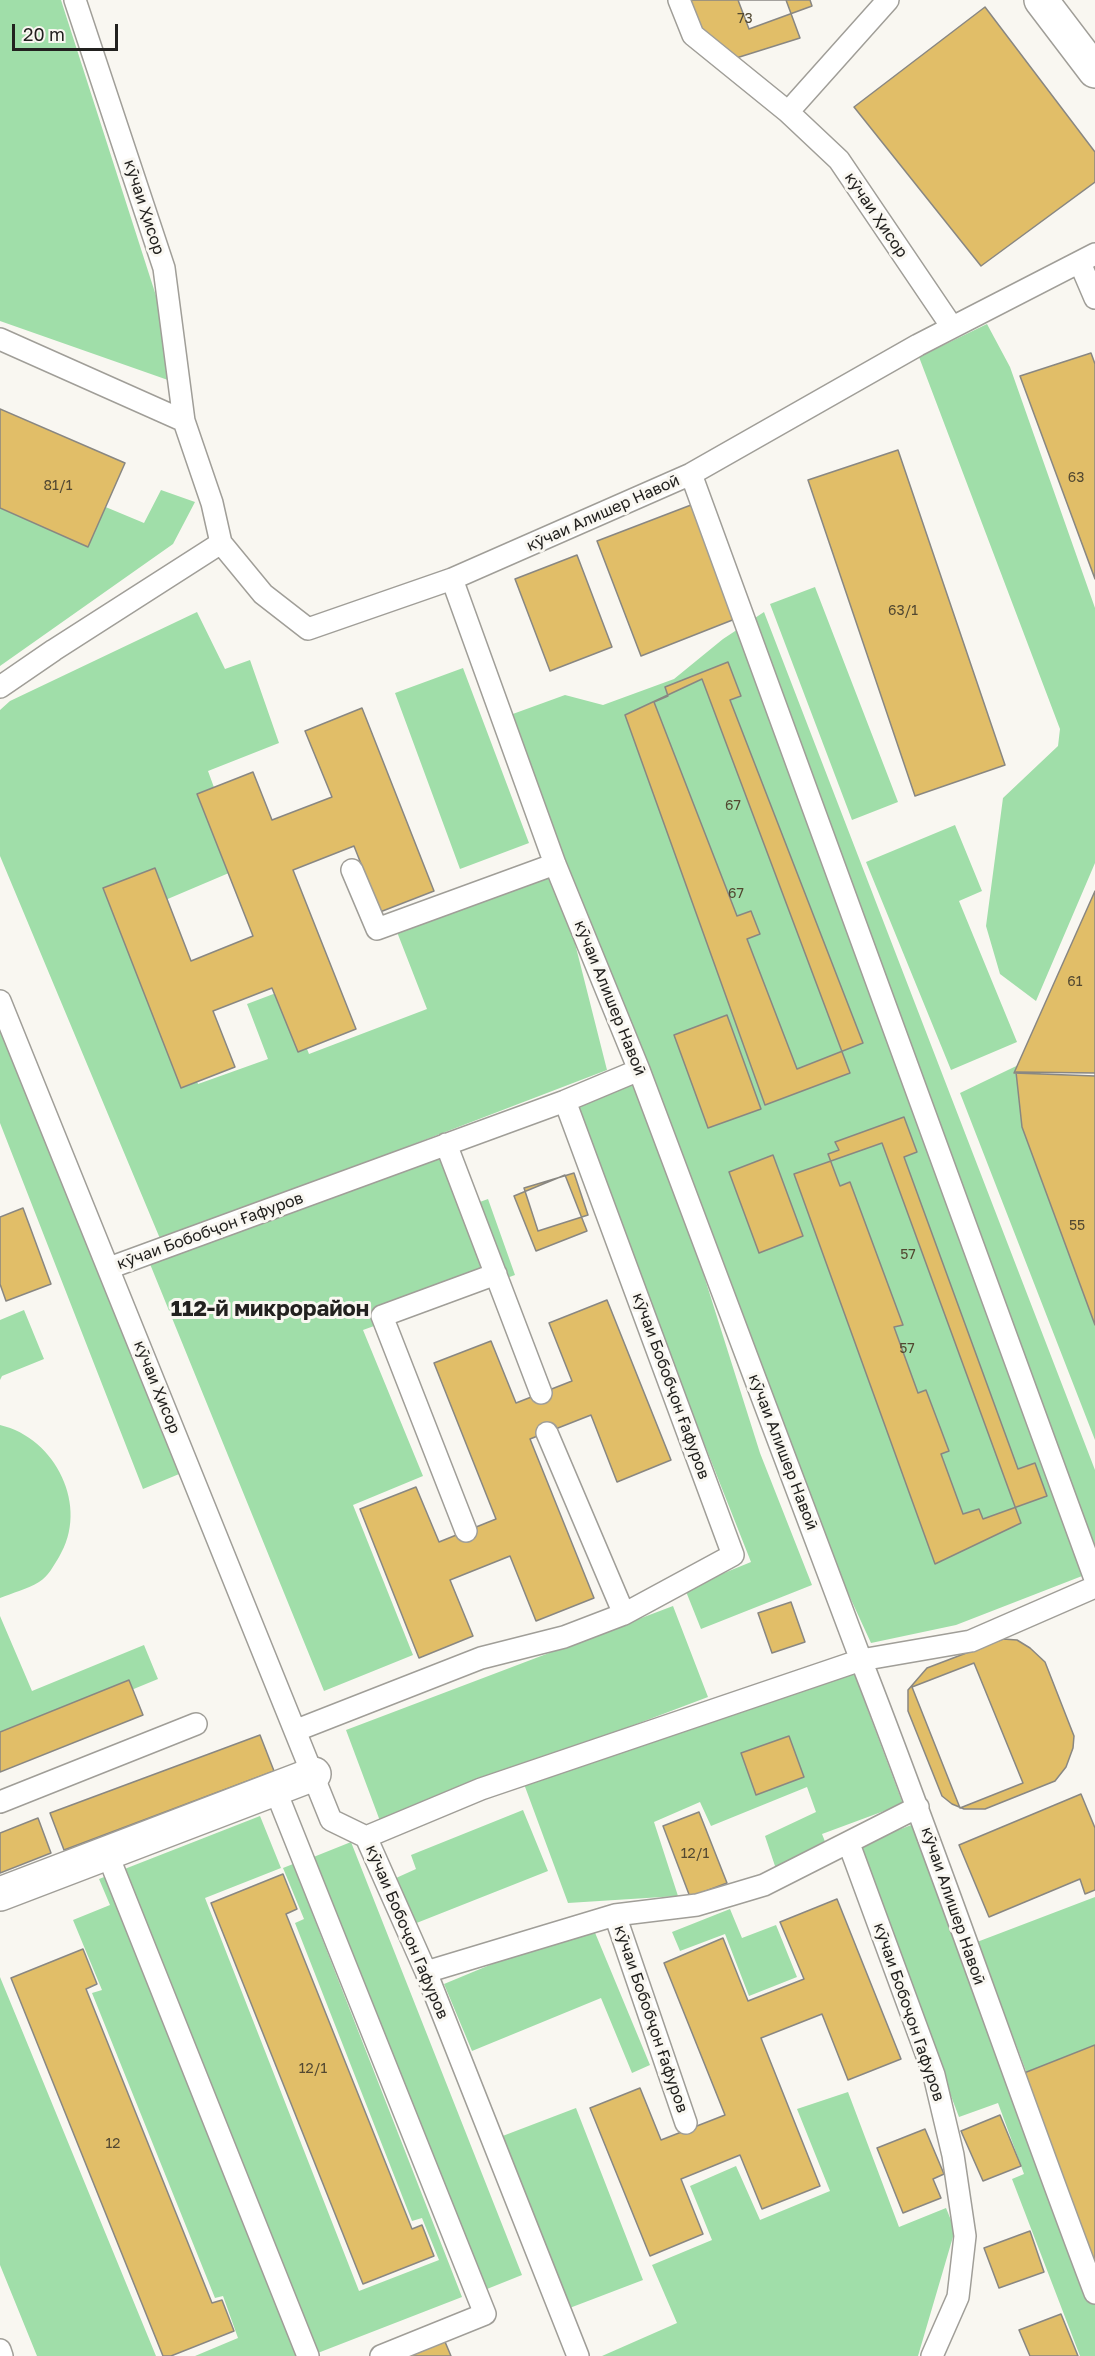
<!DOCTYPE html>
<meta charset="utf-8">
<style>
body{margin:0}
#map{position:relative;width:1095px;height:2356px;overflow:hidden;background:#f9f7f1;font-family:"Golos Text",sans-serif}
canvas{display:block}
.scale{position:absolute;left:12px;top:24px;width:106px;height:27px;box-sizing:border-box;border:3px solid #22211f;border-top:0;padding-left:8px;font-size:18px;line-height:21px;white-space:nowrap;color:#22211f;-webkit-text-stroke:4px #f9f7f1;paint-order:stroke}
</style>
<div id="map">
<canvas width="1095" height="2356"></canvas>
<div class="scale">20 m</div>
</div>
<script>
const ctx = document.querySelector('canvas').getContext('2d');
ctx.lineJoin = 'round';
function fillPath(path, color) { ctx.fillStyle = color; ctx.fill(path, 'evenodd'); }
function strokePath(path, color, width, dash) { ctx.strokeStyle = color; ctx.lineWidth = width; ctx.lineCap = dash ? 'butt' : 'round'; ctx.setLineDash(dash || []); ctx.stroke(path); }
function label(font, color, halo, rows, align = 'center') {
  ctx.font = font + ' "Golos Text",sans-serif'; ctx.lineWidth = 6; ctx.setLineDash([]); ctx.textBaseline = 'middle'; ctx.strokeStyle = halo; ctx.fillStyle = color; for (const [text, x, y, turn = 0] of rows) {
    ctx.save(); ctx.translate(x, y); ctx.rotate((+turn || 0) * Math.PI / 180); ctx.textAlign = isNaN(turn) ? turn : align; if (halo) ctx.strokeText(text, 0, 0); ctx.fillText(text, 0, 0); ctx.restore();
  }
}
const green = new Path2D(`
 M0 0H61L185 386 0 321Z
 M987 324 1010 367 1095 608V863L1036 1001 1000 974 986 926 1003 798 1058 746 1060 729 919 357Z
 M0 463 144 523 161 490 195 502 173 544 0 666Z
 M815 587 898 802 852 820 770 604Z
 M197 612 225 669 250 660 279 743 208 771 243 867 130 915 198 1084 268 1059 247 1004 284 990 309 1054 427 1009 397 932 554 864 499 719 565 695 603 705 674 679 723 639 764 612 1095 1470V1571L956 1625 871 1643 796 1480 663 1146 760 1453 812 1585 701 1629 685 1589 751 1562 572 1109 635 1072 558 876 607 1070 161 1241 0 856V710L10 701Z
 M463 668 529 843 460 869 395 693Z
 M955 825 982 891 959 901 1017 1042 951 1070 866 862Z
 M0 1004 184 1472 143 1489 0 1123Z
 M1033 1058 1095 1184V1440L960 1093Z
 M441 1146 466 1207 488 1199 515 1275 363 1330 423 1476 353 1505 413 1655 324 1691 150 1264Z
 M24 1310 44 1359 2 1376 0 1380V1320Z
 M0 1425C56 1438 90 1507 59 1557 54 1565 48 1577 39 1582 28 1589 12 1593 0 1598Z
 M673 1606 708 1697 380 1821 346 1730Z
 M0 1616 32 1691 144 1645 158 1679 0 1744Z
 M854 1673 903 1804 822 1834 828 1849 776 1869 765 1836 816 1812 807 1787 711 1826 700 1802 654 1822 678 1896 568 1903 524 1784Z
 M523 1810 548 1871 414 1924 396 1878 416 1869 411 1855Z
 M260 1816 281 1868 205 1898 359 2291 439 2260 422 2218 412 2221 295 1923 304 1919 283 1868 293 1864 462 2297 310 2356H195L238 2338 223 2296 215 2298 92 1993 102 1990 73 1920 110 1905 99 1879Z
 M914 1824 1095 2298V2356H1080L1012 2179 1024 2174 998 2103 959 2117 856 1846Z
 M351 1842 522 2275 482 2291 311 1858Z
 M1095 1897V2253L977 1942Z
 M730 1909 742 1938 776 1925 797 1977 749 1996 725 1934 680 1951 672 1932Z
 M591 1923 650 2065 632 2073 601 1998 472 2051 444 1984Z
 M0 1977 156 2356H37L0 2265Z
 M848 2092 899 2227 946 2208 955 2230 918 2356H602L677 2323 652 2265 712 2240 690 2186 736 2166 760 2220 830 2191 797 2109Z
 M576 2108 643 2280 567 2309 500 2137Z`);
const building = new Path2D(`
 M689 0H786L800 38 714 65Z
 M738 0H810L812 6 749 29Z
 M985 7 1095 152V182L981 266 854 107Z
 M1091 353 1095 364V579L1020 376Z
 M0 409 125 463 88 547 0 508Z
 M898 450 1005 765 915 796 808 480Z
 M691 505 735 619 641 656 597 541Z
 M577 555 612 647 550 671 515 579Z
 M728 662 741 696 730 700 863 1043 797 1069 747 939 760 934 751 911 737 916 654 702 668 696 665 687Z
 M702 679 850 1073 765 1105 625 715Z
 M362 708 434 891 380 912 354 846 293 870 356 1029 298 1052 272 988 213 1011 235 1067 181 1088 103 888 155 868 191 961 253 936 197 794 253 772 272 820 332 797 305 731Z
 M1095 891V1076L1014 1073Z
 M727 1015 761 1109 708 1128 674 1035Z
 M1016 1072 1095 1073V1325L1022 1127Z
 M904 1117 917 1152 904 1157 1018 1469 1035 1463 1047 1496 983 1519 979 1509 963 1514 941 1454 949 1451 926 1390 918 1393 894 1327 903 1325 850 1182 840 1186 828 1154 839 1150 835 1142Z
 M882 1143 1021 1523 935 1564 794 1174Z
 M773 1155 803 1236 759 1253 729 1172Z
 M574 1173 588 1215 538 1231 524 1188Z
 M565 1175 587 1231 536 1251 514 1196Z
 M23 1208 51 1284 6 1301 0 1284V1217Z
 M607 1300 671 1460 617 1482 591 1415 530 1439 594 1598 536 1621 510 1556 450 1580 473 1636 419 1658 360 1509 416 1487 439 1542 496 1519 434 1363 491 1341 516 1403 572 1381 549 1323Z
 M791 1602 805 1642 772 1653 758 1613Z
 M1003 1639 1017 1640 1030 1648 1045 1662 1074 1736 1073 1748 1066 1767 1055 1781 985 1809H964L952 1804 942 1796 908 1711V1690L927 1668Z
 M974 1663 1023 1783 960 1808 912 1687Z
 M129 1680 143 1715 0 1772V1732Z
 M260 1735 274 1771 64 1850 50 1813Z
 M789 1736 804 1777 756 1795 741 1753Z
 M1081 1794 1095 1828V1890L1085 1894 1080 1879 989 1917 959 1845Z
 M699 1812 727 1883 690 1897 663 1826Z
 M38 1818 51 1853 0 1873V1833Z
 M283 1874 297 1909 286 1914 412 2229 422 2225 434 2256 363 2284 211 1903Z
 M837 1899 901 2059 848 2080 822 2014 761 2038 820 2186 762 2209 740 2155 681 2179 703 2234 650 2256 590 2108 640 2088 661 2140 725 2115 664 1963 723 1938 748 2001 804 1979 780 1922Z
 M83 1949 97 1984 86 1989 212 2303 222 2300 234 2331 171 2356H163L11 1978Z
 M1095 2045V2273L1019 2075Z
 M1000 2115 1021 2166 983 2181 961 2131Z
 M925 2129 944 2174 933 2179 941 2198 903 2213 877 2148Z
 M1030 2231 1044 2272 999 2288 984 2248Z
 M1061 2314 1078 2356H1030L1019 2330Z
 M443 2337 451 2356H395Z`);
const lane = new Path2D(`
 M679 0 693 35 788 112 839 160 952 327
 M788 112 888 0
 M1095 254 918 345 691 474 452 579 555 864 639 1070 861 1660 971 1641 1095 1587
 M1080 263 1095 298
 M0 339 184 421
 M691 474 1095 1579
 M221 543 263 594 308 629 452 579
 M0 687 54 650 221 543 212 503 184 421 164 268 75 0
 M352 870 377 929 555 864
 M0 1001 331 1820 366 1837 426 1972 578 2356
 M446 1144 541 1393
 M109 1268 565 1101 639 1070
 M547 1433 624 1614
 M466 1531 382 1316 496 1274
 M297 1730 481 1658 564 1637 624 1614 733 1555 565 1101
 M275 1789 485 2314 381 2356
 M0 1802 196 1724
 M366 1837 481 1789 861 1660C943 1869 1015 2083 1095 2293
 M849 1844 934 2075 953 2155 965 2236 958 2297 932 2356
 M107 1853 308 2356
 M615 1915 686 2123
 M426 1972 615 1915 697 1905 764 1885 918 1807
 M0 2350 2 2356`);
const street = new Path2D(`
 M0 1894 314 1774`);
const secondary = new Path2D(`
 M1041 0 1095 71`);
const numberNames = [
 ["73",745,19],
 ["63",1076,478],
 ["81/1",58,486],
 ["63/1",903,611],
 ["67",733,806],
 ["67",736,894],
 ["61",1075,982],
 ["55",1077,1226],
 ["57",908,1255],
 ["57",907,1349],
 ["12/1",695,1854],
 ["12/1",313,2069],
 ["12",113,2144]
];
const streetNames = [
 ["кӯчаи Ҳисор",144,207,72],
 ["кӯчаи Ҳисор",876,215,56],
 ["кӯчаи Алишер Навоӣ",603,513,-24],
 ["кӯчаи Алишер Навоӣ",610,998,68],
 ["кӯчаи Бобобҷон Ғафуров",210,1231,-20],
 ["кӯчаи Бобобҷон Ғафуров",671,1386,70],
 ["кӯчаи Ҳисор",157,1387,68],
 ["кӯчаи Алишер Навоӣ",783,1452,69],
 ["кӯчаи Алишер Навоӣ",953,1906,71],
 ["кӯчаи Бобоҷон Гафуров",407,1932,67],
 ["кӯчаи Бобоҷон Гафуров",909,2012,71],
 ["кӯчаи Бобобҷон Ғафуров",651,2019,71]
];
const districtNames = [
 ["112-й микрорайон",270,1309]
];
fillPath(green, '#a0dea9');
fillPath(building, '#e1be68');
strokePath(building, '#898782', 1.5);
strokePath(lane, '#a09e98', 24);
strokePath(street, '#a09e98', 36);
strokePath(secondary, '#a09e98', 36);
strokePath(lane, '#fff', 21);
strokePath(street, '#fff', 33);
strokePath(secondary, '#fff', 33);
label('14px', '#524831', null, numberNames);
label('16px', '#22211f', '#f9f7f1', streetNames);
label('bold 22px', '#22211f', '#f9f7f1', districtNames);
</script>
